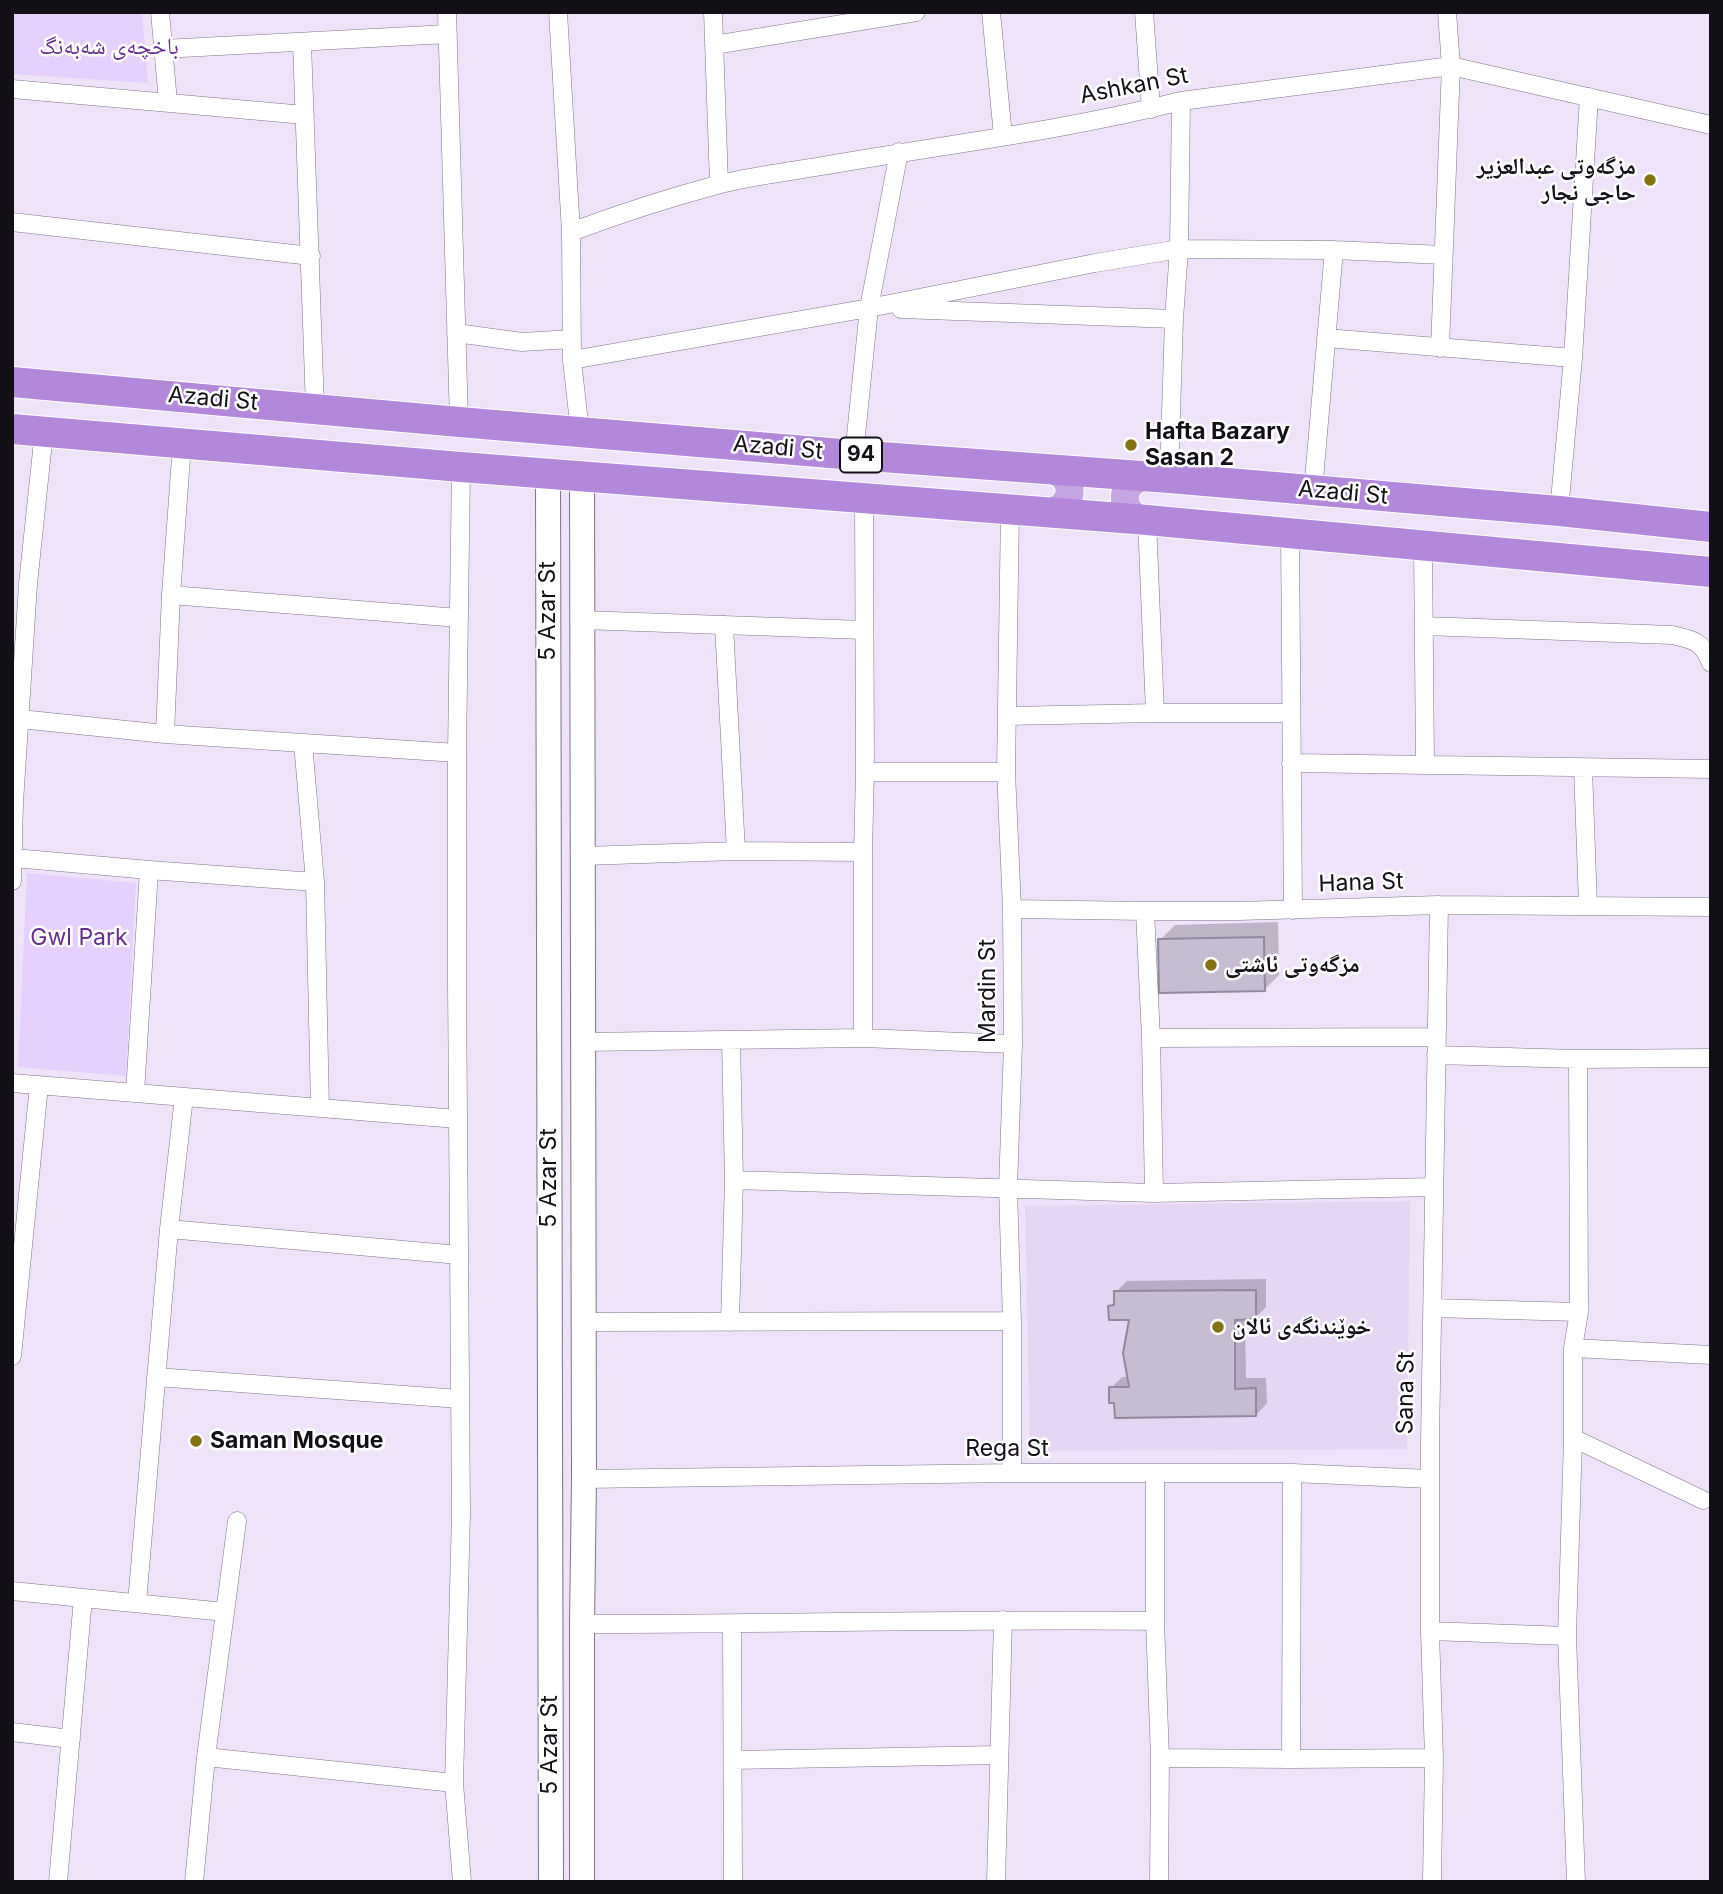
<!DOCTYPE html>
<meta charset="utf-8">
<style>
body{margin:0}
#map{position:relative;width:1723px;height:1894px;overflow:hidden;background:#eee3f9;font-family:Inter,sans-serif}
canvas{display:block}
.frame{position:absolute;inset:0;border:14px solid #120f16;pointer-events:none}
</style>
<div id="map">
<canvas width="1723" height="1894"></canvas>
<div class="frame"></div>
</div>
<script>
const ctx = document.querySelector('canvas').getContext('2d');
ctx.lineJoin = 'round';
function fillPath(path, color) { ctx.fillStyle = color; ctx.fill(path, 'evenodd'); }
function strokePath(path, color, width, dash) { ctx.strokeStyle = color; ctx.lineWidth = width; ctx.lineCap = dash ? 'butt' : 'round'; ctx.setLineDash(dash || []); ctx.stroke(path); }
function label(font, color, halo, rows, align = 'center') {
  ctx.font = font + ' Inter,"Noto Naskh Arabic",sans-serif'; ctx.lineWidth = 5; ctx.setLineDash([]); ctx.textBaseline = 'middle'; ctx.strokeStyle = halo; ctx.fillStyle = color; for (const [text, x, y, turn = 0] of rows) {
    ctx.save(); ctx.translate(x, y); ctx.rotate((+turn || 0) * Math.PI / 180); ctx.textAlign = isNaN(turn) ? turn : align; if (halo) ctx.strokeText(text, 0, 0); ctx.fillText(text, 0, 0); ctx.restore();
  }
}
const built = new Path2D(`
 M1410 1201 1407 1449 1030 1451 1025 1206Z`);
const green = new Path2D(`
 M12 12H142L148 83 12 74Z
 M27 873 136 883 126 1076 18 1067Z`);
const shadow = new Path2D(`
 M1278 922 1279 975 1264 990 1160 940 1175 925Z
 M1266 1279V1307L1255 1318H1245L1246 1378H1266L1267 1403 1256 1415 1116 1401 1111 1388 1122 1377H1129L1131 1318 1110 1306 1116 1301V1292L1127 1281Z`);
const building = new Path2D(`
 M1264 937 1265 991 1159 993 1158 939Z
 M1256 1290V1319L1235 1320V1389L1256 1388V1416L1115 1418 1114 1403H1109V1387H1129L1123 1353 1129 1320H1109L1108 1306 1114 1305V1291Z`);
const minor = new Path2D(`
 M160 12 168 102
 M447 12 459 422
 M558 12 571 232 572 360 580 432
 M713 12 719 184
 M991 12 1003 136
 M1144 12 1151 109
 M302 43 315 408
 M714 45 916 12
 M163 49 448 34
 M12 89 305 115
 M12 222 311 256
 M571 232C619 214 668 198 717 185 751 176 787 172 822 166 941 145 1063 131 1181 101L1451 66 1711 125
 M901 309 1174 319
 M456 333 522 342 572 339
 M1326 338 1573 358
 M1440 348 1451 66 1447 12
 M572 360 869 308 1095 263 1179 249 1334 250 1443 255
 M854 455 869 308 899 152
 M461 467 457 753V983L461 1513 454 1783 462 1882
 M1169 478 1174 319 1179 249 1181 101
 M1313 491 1334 250
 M1010 510 1006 772 1012 909 1013 1044 1008 1188 1012 1321V1473
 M1559 511 1573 358 1589 97
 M1147 520 1155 713
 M1290 533 1293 910
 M1423 546 1425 765
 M171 595 459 618
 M582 620 864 630
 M724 625 736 851
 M1425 626 1672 635C1694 640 1702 641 1711 663
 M1007 716 1155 713H1290
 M20 719 165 734 457 753
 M165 734 171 595 182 444
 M303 743 315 882 320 1108
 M1291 763 1711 769
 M1583 768 1588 906
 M865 772H1006
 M583 856 736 851 863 852
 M14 858 149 870 315 882
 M12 881 14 803 28 584 44 432
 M1012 909 1145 911H1239L1439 905 1711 907
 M1145 911 1151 1038 1154 1193
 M863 1038V852L865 772 864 498
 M1151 1038 1436 1037
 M583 1042 863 1038 1013 1044
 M1436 1055 1578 1059 1711 1058
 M1578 1059 1579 1312 1573 1348 1711 1355
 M12 1083 457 1119
 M135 1093 149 870
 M734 1180 1154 1193 1434 1187
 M169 1229 459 1255
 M1432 1308 1579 1312
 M584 1322 1012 1321
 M730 1322 734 1180 731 1040
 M1573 1348V1438L1567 1636 1576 1882
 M12 1356 39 1085
 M156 1377 460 1399
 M1573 1438 1703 1500
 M1155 1474V1621L1160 1758 1159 1882
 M584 1479 1012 1473H1292L1430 1479
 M12 1591 225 1612
 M137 1603 169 1229 184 1097
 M582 1624C773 1624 964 1619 1155 1621
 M732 1624 733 1882
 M1430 1631 1567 1636
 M12 1732 71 1739
 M206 1757 454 1783
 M1160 1758 1291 1759 1434 1758
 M1291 1759 1292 1473
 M733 1760 999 1755
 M58 1882 83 1598
 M194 1882 206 1757 237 1521
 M996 1882 1003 1620
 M1432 1882 1434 1758 1430 1631V1442L1439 905`);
const secondary = new Path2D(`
 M548 474 551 1882
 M582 476 584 1479 582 1624V1882`);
const primary = new Path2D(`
 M1047 513C1076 508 1078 475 1048 469
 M1140 520C1118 507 1120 483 1145 476`);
const trunk = new Path2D(`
 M12 382 459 422 854 455 1169 478 1559 511 1711 527
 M12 429 461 467 1147 520 1711 572`);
const markers = [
 [1650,180,7,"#857213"],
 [1131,445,7,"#857213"],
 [1211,965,7,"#857213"],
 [1218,1327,7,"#857213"],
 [196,1441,7,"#857213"]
];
const shields = [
 [861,455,42]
];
const shieldNames = [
 ["94",861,455]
];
const parkNames = [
 ["باخچەی شەبەنگ",109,47],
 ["Gwl Park",79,938]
];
const streetNames = [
 ["Ashkan St",1134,86,-11],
 ["Azadi St",213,399,5],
 ["Azadi St",778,448,5],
 ["Azadi St",1343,493,5],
 ["5 Azar St",548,611,-90],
 ["Hana St",1361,883,-2],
 ["Mardin St",988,991,-90],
 ["5 Azar St",549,1178,-90],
 ["Sana St",1406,1393,-89],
 ["Rega St",1007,1449],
 ["5 Azar St",550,1745,-90]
];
const poiNames = [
 ["مزگەوتی عبدالعزير",1636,167,"right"],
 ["حاجی نجار",1636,193,"right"],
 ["Hafta Bazary",1145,432],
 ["Sasan 2",1145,458],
 ["مزگەوتی ئاشتی",1225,965],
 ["خوێندنگەی ئالان",1232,1327],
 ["Saman Mosque",210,1441]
];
fillPath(built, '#e5d7f4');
fillPath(green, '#e6d0fd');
fillPath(shadow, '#0003');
fillPath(building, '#c7bdd3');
strokePath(building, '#91889c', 2);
strokePath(minor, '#7d7487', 19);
strokePath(secondary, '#7d7487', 26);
strokePath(primary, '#fff', 30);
strokePath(trunk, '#fff', 32);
strokePath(minor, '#fff', 18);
strokePath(secondary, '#fff', 24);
strokePath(primary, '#c6a5e3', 28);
strokePath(trunk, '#b387da', 30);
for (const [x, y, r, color] of markers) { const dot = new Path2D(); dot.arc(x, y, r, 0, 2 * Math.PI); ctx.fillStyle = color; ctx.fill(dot); strokePath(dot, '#fff', 2.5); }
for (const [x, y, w] of shields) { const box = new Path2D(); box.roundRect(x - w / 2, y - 17.5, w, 35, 5); ctx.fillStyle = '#fff'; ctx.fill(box); strokePath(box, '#120f16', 2); }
label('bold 21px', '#120f16', null, shieldNames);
label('23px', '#652f90', '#fff', parkNames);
label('23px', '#120f16', '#fff', streetNames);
label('bold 23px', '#120f16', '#fff', poiNames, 'left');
</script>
